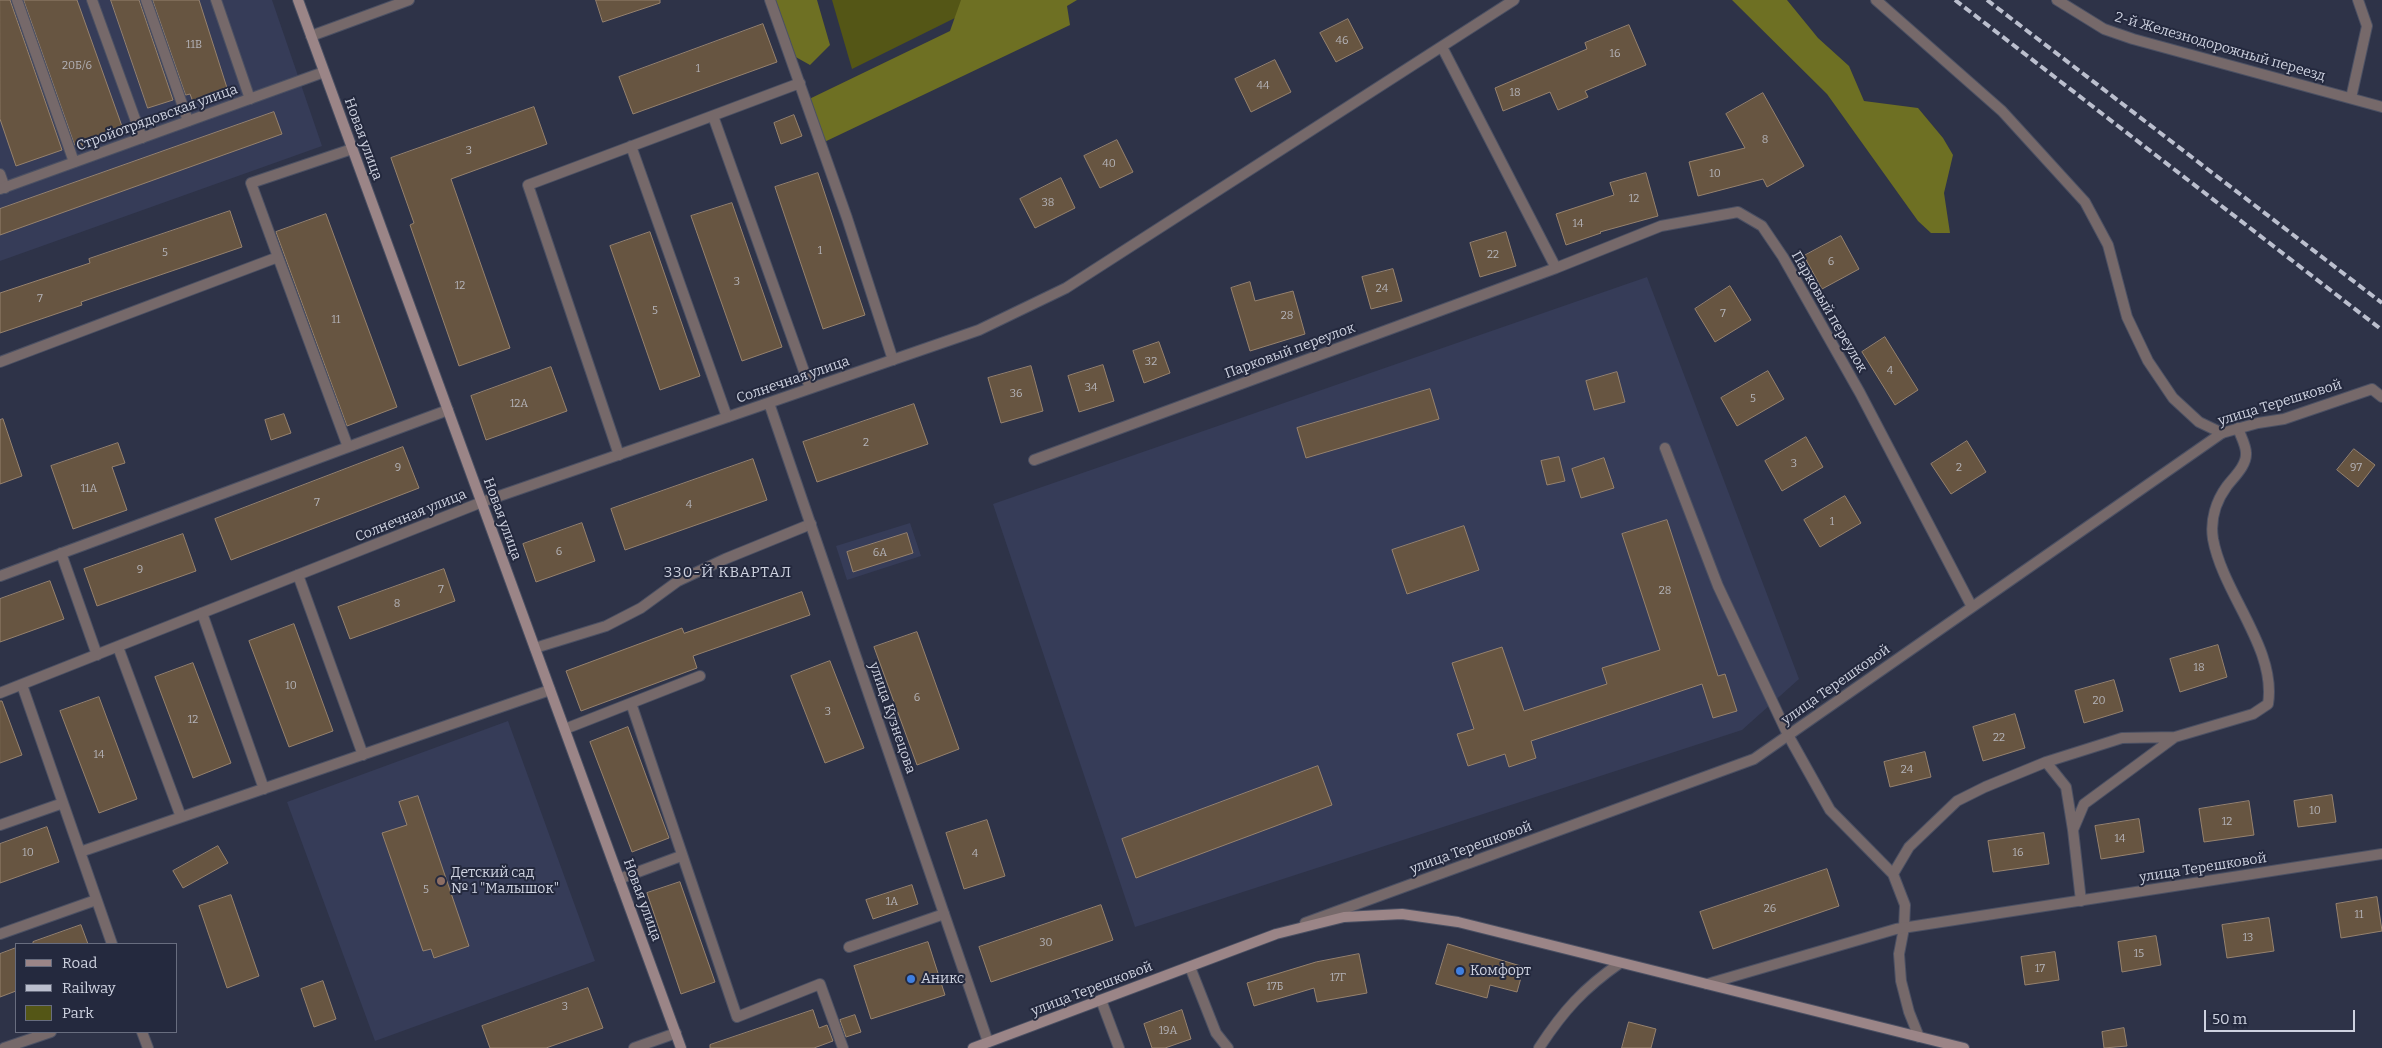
<!DOCTYPE html>
<meta charset="utf-8">
<style>
body{margin:0}
#map{position:relative;width:2382px;height:1048px;overflow:hidden;background:#2e3348;font-family:Bitter,serif}
canvas{display:block}
.legend{position:absolute;left:15px;top:943px;width:162px;height:90px;box-sizing:border-box;background:#24293e;border:1px solid #686d7f;margin:0;padding:6px 9px;list-style:none;font-size:15px;color:#ced2e0}
.legend li{display:flex;align-items:center;gap:10px;height:25px}
.legend b{width:25px;border:1px solid #686d7f}
.scale{position:absolute;left:2204px;top:1010px;width:151px;height:22px;box-sizing:border-box;border:2px solid #ced2e0;border-top:0;padding-left:6px;font-size:15px;line-height:18px;white-space:nowrap;color:#ced2e0;-webkit-text-stroke:4px #24293e;paint-order:stroke}
</style>
<div id="map">
<canvas width="2382" height="1048"></canvas>
<ul class="legend">
<li><b style="height:6px;background:#9b8587"></b>Road</li>
<li><b style="height:6px;background:#bbbfce"></b>Railway</li>
<li><b style="height:14px;background:#545616"></b>Park</li>
</ul>
<div class="scale">50 m</div>
</div>
<script>
const ctx = document.querySelector('canvas').getContext('2d');
ctx.lineJoin = 'round';
function fillPath(path, color) { ctx.fillStyle = color; ctx.fill(path, 'evenodd'); }
function strokePath(path, color, width, dash) { ctx.strokeStyle = color; ctx.lineWidth = width; ctx.lineCap = dash ? 'butt' : 'round'; ctx.setLineDash(dash || []); ctx.stroke(path); }
function label(font, color, halo, rows, align = 'center') {
  ctx.font = font + ' Bitter,serif'; ctx.lineWidth = 4; ctx.setLineDash([]); ctx.textBaseline = 'middle'; ctx.strokeStyle = halo; ctx.fillStyle = color; for (const [text, x, y, turn = 0] of rows) {
    ctx.save(); ctx.translate(x, y); ctx.rotate((+turn || 0) * Math.PI / 180); ctx.textAlign = isNaN(turn) ? turn : align; if (halo) ctx.strokeText(text, 0, 0); ctx.fillText(text, 0, 0); ctx.restore();
  }
}
const built = new Path2D(`
 M0 0H272L322 146 0 261Z
 M1647 277 1799 679 1742 730 1135 927 993 504Z
 M910 523 921 556 847 580 836 546Z
 M508 721 595 961 375 1041 287 802Z`);
const green = new Path2D(`
 M832 0H986L967 12 852 69Z`);
const forest = new Path2D(`
 M769 0H817L830 45 810 65 785 51Z
 M961 0H1077L1067 6 1070 25 818 145 803 102 950 31Z
 M1732 0H1787L1818 38 1849 66 1864 101 1918 108 1943 138 1953 155 1944 193 1950 233H1931L1918 221 1827 94Z`);
const building = new Path2D(`
 M0 0H10L62 150 16 166 0 119Z
 M24 0H77L124 132 83 147 81 143 75 145Z
 M111 0H139L173 100 148 108Z
 M153 0H199L228 91 193 102 190 94 186 95Z
 M596 0H660V3L603 22Z
 M1348 19 1363 48 1336 62 1320 33Z
 M763 24 777 62 633 114 619 77Z
 M1629 25 1646 65 1585 91 1588 97 1558 110 1550 92 1503 111 1495 88 1587 49 1585 43Z
 M1275 60 1291 92 1251 112 1235 79Z
 M1763 93 1804 166 1767 187 1763 179 1698 196 1689 162 1745 148 1726 114Z
 M534 107 547 144 451 179 510 348 459 366 410 225 414 223 391 158Z
 M274 112 282 134 0 235V209Z
 M794 115 802 136 781 144 774 123Z
 M1117 140 1133 172 1100 188 1084 156Z
 M818 173 865 315 823 329 775 187Z
 M1646 173 1658 216 1600 232 1601 233 1566 245 1556 214 1614 195 1610 183Z
 M1061 178 1075 208 1035 228 1020 199Z
 M732 203 782 347 742 361 691 216Z
 M230 211 242 247 81 302 82 305 0 333V293L90 263 89 259Z
 M326 214 397 407 347 426 276 232Z
 M650 232 700 376 660 390 610 246Z
 M1506 232 1516 266 1480 277 1470 243Z
 M1841 236 1859 269 1822 289 1804 256Z
 M1393 269 1402 301 1371 309 1362 277Z
 M1250 282 1255 301 1293 291 1305 334 1250 351 1231 288Z
 M1730 286 1751 320 1715 342 1695 309Z
 M1885 337 1918 390 1895 405 1862 352Z
 M1159 342 1170 373 1144 383 1133 351Z
 M1103 365 1114 401 1079 412 1068 376Z
 M1031 366 1043 411 1001 423 988 378Z
 M551 367 567 411 486 440 471 396Z
 M1768 371 1784 399 1737 426 1721 398Z
 M1617 372 1625 402 1594 410 1586 381Z
 M1430 389 1439 419 1306 458 1297 428Z
 M914 404 928 444 817 482 803 442Z
 M284 414 291 433 271 440 265 420Z
 M3 419 22 476 0 484V420Z
 M1806 437 1823 467 1782 491 1765 461Z
 M1967 441 1986 472 1951 494 1931 464Z
 M118 443 125 463 112 467 127 510 73 529 51 466Z
 M403 447 419 488 231 560 215 519Z
 M2354 449 2375 465 2358 487 2337 470Z
 M1559 457 1565 481 1547 485 1541 461Z
 M1604 458 1614 488 1581 498 1572 469Z
 M753 459 767 500 625 550 611 509Z
 M1845 496 1861 523 1820 547 1804 520Z
 M1667 520 1718 676 1725 674 1737 711 1713 718 1702 684 1531 741 1536 758 1509 767 1505 754 1468 766 1457 734 1474 729 1452 663 1502 647 1524 711 1607 684 1602 668 1660 650 1622 534Z
 M582 523 595 561 536 582 523 544Z
 M1464 526 1479 570 1407 594 1392 550Z
 M907 533 913 553 853 572 847 552Z
 M183 534 196 571 97 606 84 569Z
 M444 569 455 601 350 639 338 607Z
 M50 581 64 619 0 642V599Z
 M802 592 810 615 693 656 697 668 581 711 566 671 682 628 684 633Z
 M294 624 333 731 289 747 249 641Z
 M917 632 959 749 917 765 874 647Z
 M2218 645 2227 677 2180 692 2170 659Z
 M830 661 864 748 825 763 791 676Z
 M193 663 231 763 193 778 155 677Z
 M2114 680 2123 711 2084 723 2075 691Z
 M99 697 137 799 99 813 60 711Z
 M0 701H2L22 755 0 763Z
 M2015 714 2025 748 1983 761 1973 727Z
 M628 727 669 838 632 852 590 742Z
 M1925 752 1931 777 1890 787 1884 762Z
 M1318 766 1332 805 1136 878 1122 839Z
 M2332 795 2336 822 2298 827 2294 801Z
 M418 796 469 946 434 958 431 949 423 951 382 833 407 825 399 802Z
 M2249 801 2254 835 2204 842 2199 809Z
 M2139 819 2144 852 2101 859 2095 826Z
 M987 820 1005 876 964 889 946 833Z
 M47 827 59 862 0 883V844Z
 M2044 833 2049 864 1993 872 1988 841Z
 M218 846 228 863 183 888 173 871Z
 M1827 869 1839 906 1713 949 1700 912Z
 M680 882 715 982 681 994 647 893Z
 M912 885 918 904 873 919 866 900Z
 M231 895 259 976 227 988 199 906Z
 M2377 897 2382 931 2341 938 2336 904Z
 M1101 905 1113 940 991 982 979 947Z
 M2269 918 2274 951 2227 958 2222 925Z
 M81 925 88 944H33V942Z
 M2156 936 2161 965 2122 972 2118 942Z
 M928 942 945 995 871 1019 854 966Z
 M1448 944 1524 967 1517 992 1490 985 1487 998 1436 984Z
 M16 948V991L0 997V954Z
 M2055 952 2059 980 2025 985 2021 957Z
 M1359 954 1367 993 1317 1002 1314 988 1254 1006 1247 983 1316 962Z
 M323 981 336 1019 314 1027 301 989Z
 M588 988 603 1028 546 1048H490L482 1026Z
 M813 1010 819 1028 827 1025 833 1041 814 1048H710V1045Z
 M1182 1010 1191 1039 1165 1048H1152L1144 1024Z
 M855 1015 861 1032 846 1037 840 1020Z
 M1629 1022 1656 1029 1651 1048H1622Z
 M2124 1028 2127 1046 2104 1048 2102 1032Z`);
const service = new Path2D(`
 M17 0 74 162
 M92 0 142 138
 M146 0 188 121
 M216 0 250 99
 M770 0 847 218 893 360
 M1876 0 2002 111 2085 202 2108 245 2127 317 2148 361 2173 398 2199 422 2222 433
 M713 116 810 388
 M631 146 727 417
 M0 174 5 188
 M278 257 348 447
 M0 362 278 257 251 183 352 149
 M1665 448 1718 586 1788 735 1830 810 1893 874 1905 905 1904 928 1899 954 1901 981 1909 1012 1919 1037
 M619 455 528 185 800 83
 M61 553 97 655
 M298 575 363 755
 M0 576 448 410
 M202 613 264 789
 M118 647 181 817
 M535 648 606 626 641 608 678 581 725 559 811 524
 M22 685 112 944
 M631 703 737 1017 820 984 843 1048
 M565 729 700 676
 M2046 762 2066 787 2073 830
 M0 825 63 803
 M80 852 550 690
 M1893 874 1909 847 1957 801 1985 787 2046 762 2122 738 2175 737
 M619 879 681 856
 M2081 901 2073 830 2084 804 2175 737 2253 714 2268 704C2277 649 2223 594 2213 539 2210 520 2216 501 2227 486 2234 477 2247 465 2246 453 2246 445 2240 435 2238 428
 M0 934 96 900
 M849 947 944 914
 M1101 1000 1119 1048
 M142 1032 148 1048
 M4 1048 51 1032
 M634 1048 676 1033
 M1539 1048C1563 1011 1584 988 1620 963`);
const minor = new Path2D(`
 M311 36 409 0
 M1442 47 1556 268
 M2351 98 2367 26 2358 0
 M0 189 324 72
 M769 403 988 1042
 M1034 460 1556 268 1661 226 1738 212 1762 226 1783 257 1860 393 1972 607
 M0 693 482 502 979 330 1066 288 1514 0
 M1305 923 1754 759 2222 433 2258 423 2284 419 2372 389 2382 397
 M1190 967 1216 1033 1228 1048
 M1707 984 1896 929 2382 854`);
const tertiary = new Path2D(`
 M2057 0 2104 29 2133 39 2382 107`);
const secondary = new Path2D(`
 M298 0 681 1048
 M973 1048 1276 934 1344 917 1402 914 1458 922 1964 1048`);
const rail = new Path2D(`
 M1955 0 2382 330
 M1987 0 2382 303`);
const markers = [
 [441,881,5,"#8d6e63"],
 [1460,971,5,"#3f7fe0"],
 [911,979,5,"#3f7fe0"]
];
const numberNames = [
 ["46",1342,41],
 ["11В",194,45],
 ["16",1615,54],
 ["20Б/6",77,66],
 ["1",698,69],
 ["44",1263,86],
 ["18",1515,93],
 ["8",1765,140],
 ["3",469,151],
 ["40",1109,164],
 ["10",1715,174],
 ["12",1634,199],
 ["38",1048,203],
 ["14",1578,224],
 ["1",820,251],
 ["5",165,253],
 ["22",1493,255],
 ["6",1831,262],
 ["3",737,282],
 ["12",460,286],
 ["24",1382,289],
 ["7",40,299],
 ["5",655,311],
 ["7",1723,314],
 ["28",1287,316],
 ["11",336,320],
 ["32",1151,362],
 ["4",1890,371],
 ["34",1091,388],
 ["36",1016,394],
 ["5",1753,399],
 ["12А",519,404],
 ["2",866,443],
 ["3",1794,464],
 ["9",398,468],
 ["2",1959,468],
 ["97",2356,468],
 ["11А",89,489],
 ["7",317,503],
 ["4",689,505],
 ["1",1832,522],
 ["6",559,552],
 ["6А",880,553],
 ["9",140,570],
 ["7",441,590],
 ["28",1665,591],
 ["8",397,604],
 ["18",2199,668],
 ["10",291,686],
 ["6",917,698],
 ["20",2099,701],
 ["3",828,712],
 ["12",193,720],
 ["22",1999,738],
 ["14",99,755],
 ["24",1907,770],
 ["10",2315,811],
 ["12",2227,822],
 ["14",2120,839],
 ["10",28,853],
 ["16",2018,853],
 ["4",975,854],
 ["5",426,890],
 ["1А",892,902],
 ["26",1770,909],
 ["11",2359,915],
 ["13",2248,938],
 ["30",1046,943],
 ["15",2139,954],
 ["17",2040,969],
 ["17Г",1338,978],
 ["17Б",1275,987],
 ["3",565,1007],
 ["19А",1168,1031]
];
const streetNames = [
 ["2-й Железнодорожный переезд",2220,47,16],
 ["Стройотрядовская улица",157,118,-20],
 ["Новая улица",363,139,70],
 ["Парковый переулок",1829,312,60],
 ["Парковый переулок",1290,351,-20],
 ["Солнечная улица",793,380,-19],
 ["улица Терешковой",2280,403,-17],
 ["Солнечная улица",411,516,-22],
 ["Новая улица",502,519,70],
 ["улица Терешковой",1836,685,-35],
 ["улица Кузнецова",892,718,71],
 ["улица Терешковой",1471,848,-20],
 ["улица Терешковой",2203,868,-9],
 ["Новая улица",642,900,70],
 ["улица Терешковой",1092,989,-21]
];
const poiNames = [
 ["Детский сад",451,873],
 ["№ 1 \"Малышок\"",451,889],
 ["Комфорт",1470,971],
 ["Аникс",921,979]
];
const neighbourhoodNames = [
 ["330-Й КВАРТАЛ",728,573]
];
fillPath(built, '#363c58');
fillPath(green, '#545616');
fillPath(forest, '#6e7023');
fillPath(building, '#675541');
strokePath(building, '#96826e', 1);
strokePath(service, '#4b5063', 12);
strokePath(minor, '#4b5063', 12);
strokePath(tertiary, '#4b5063', 12);
strokePath(secondary, '#4b5063', 12);
strokePath(service, '#76696a', 10);
strokePath(minor, '#76696a', 10);
strokePath(tertiary, '#76696a', 10);
strokePath(secondary, '#9b8587', 10);
strokePath(rail, '#bbbfce', 4, [8, 4]);
for (const [x, y, r, color] of markers) { const dot = new Path2D(); dot.arc(x, y, r, 0, 2 * Math.PI); ctx.fillStyle = color; ctx.fill(dot); strokePath(dot, '#24293e', 2); }
label('11px', '#b4b3b8', null, numberNames);
label('14px', '#ced2e0', '#24293e', streetNames);
label('14px', '#ced2e0', '#24293e', poiNames, 'left');
ctx.letterSpacing = '1px';
label('15px', '#ced2e0', '#24293e', neighbourhoodNames);
ctx.letterSpacing = '0px';
</script>
